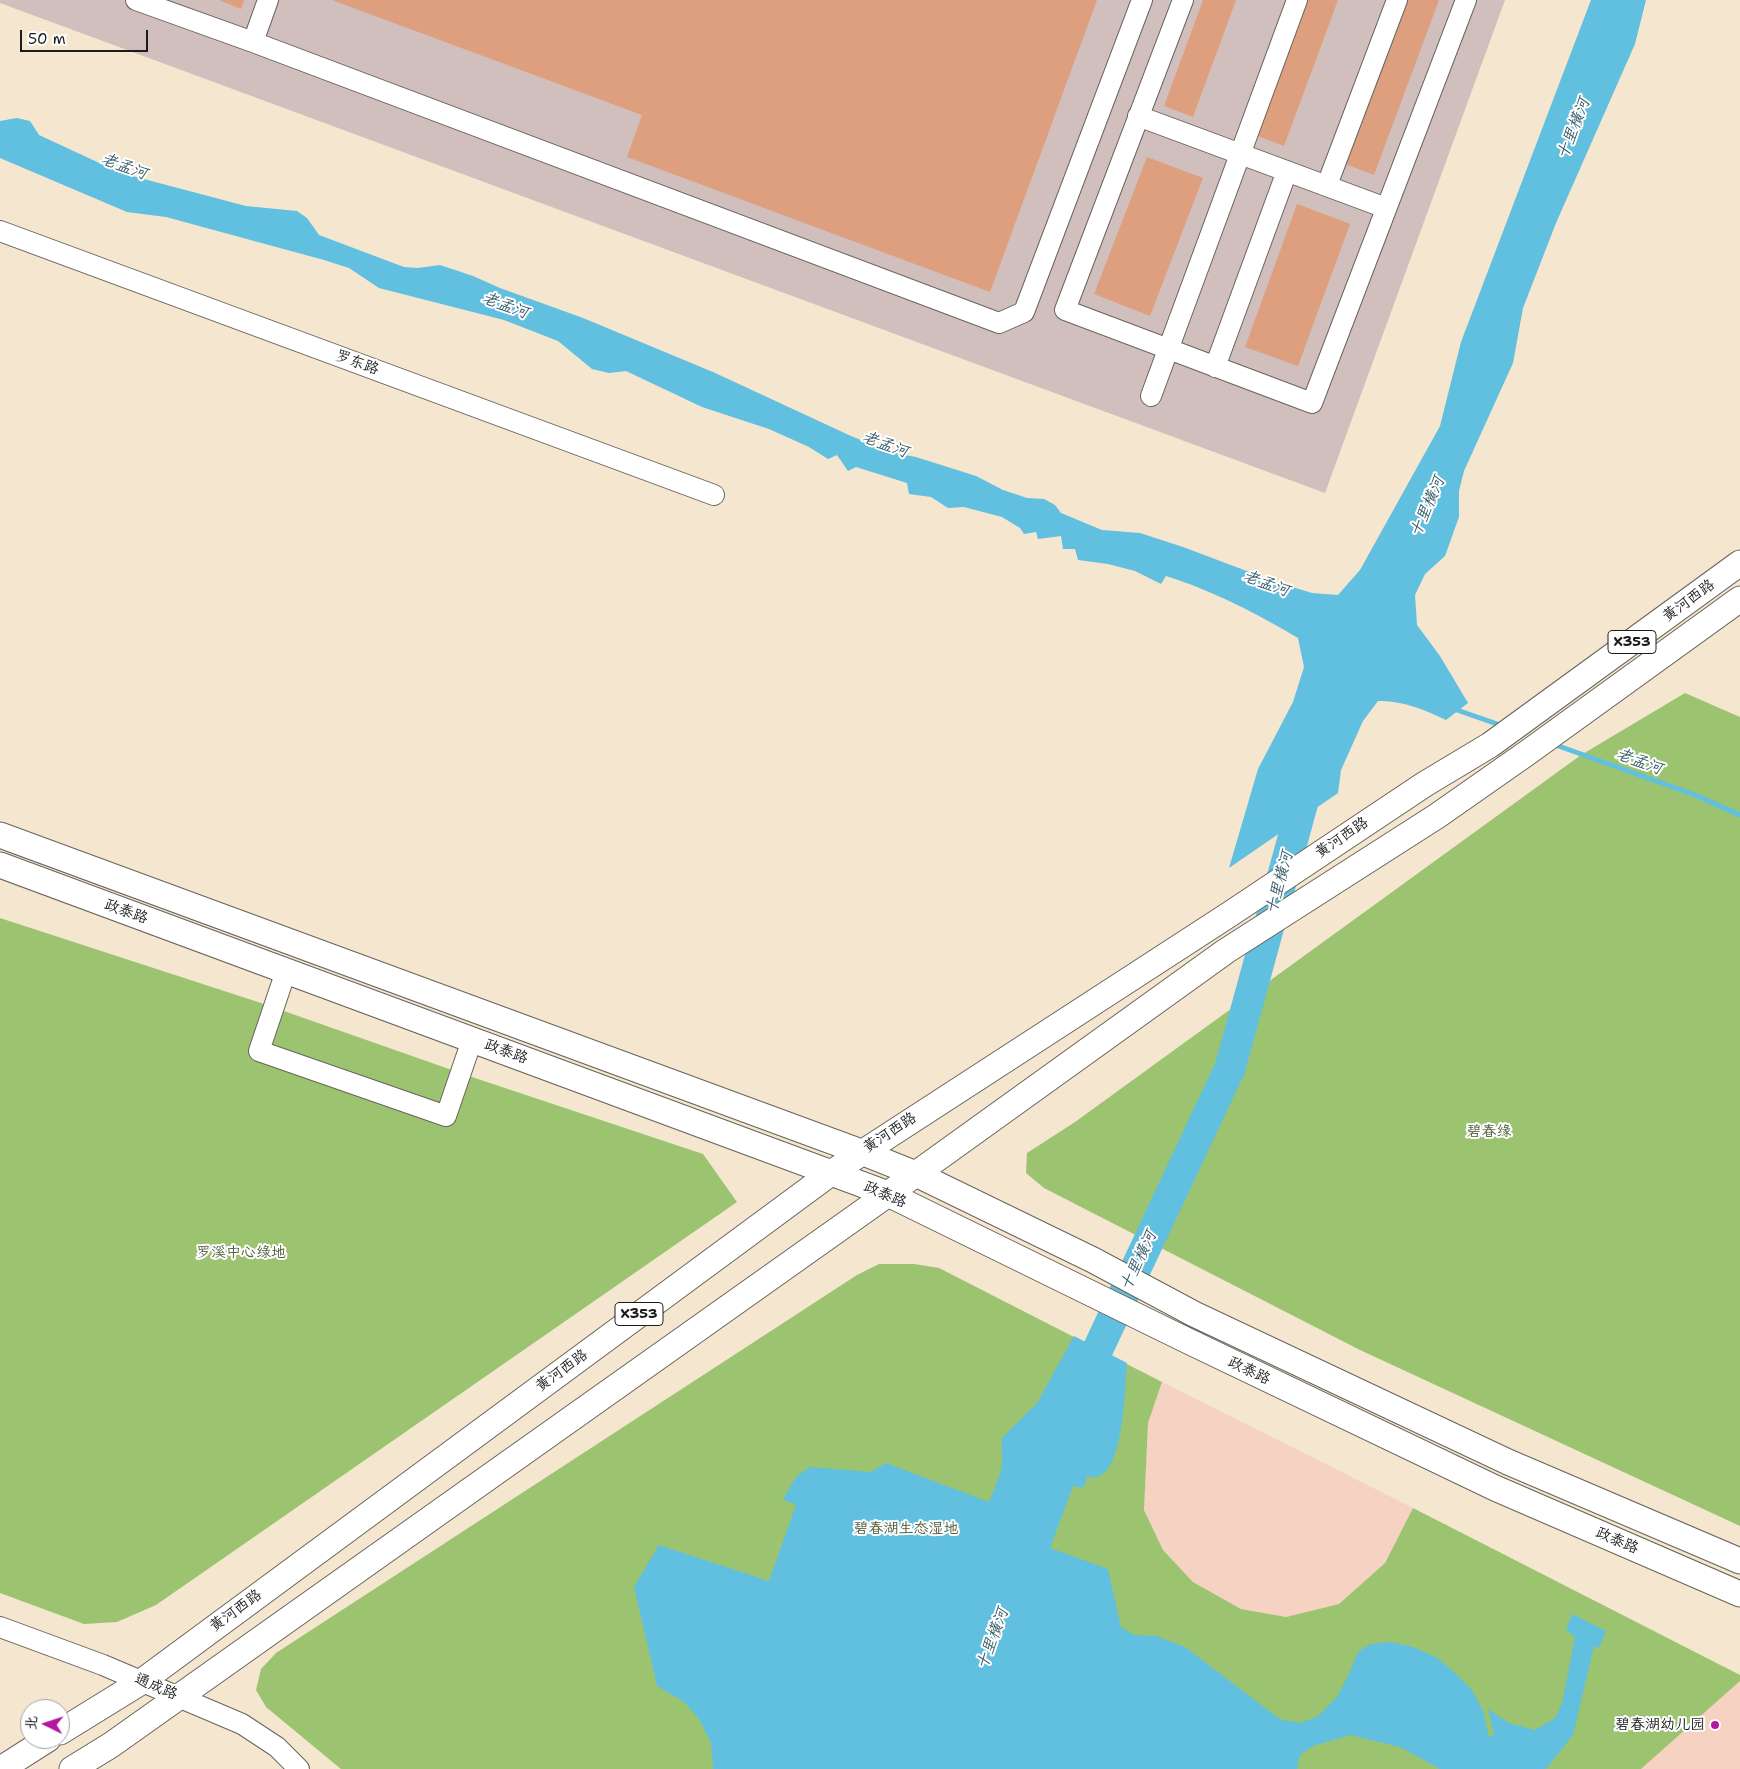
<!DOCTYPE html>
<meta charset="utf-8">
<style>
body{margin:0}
#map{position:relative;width:1740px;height:1769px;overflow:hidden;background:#f4e6cf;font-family:"Shantell Sans","LXGW WenKai TC",sans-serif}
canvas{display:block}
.north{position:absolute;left:20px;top:1699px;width:50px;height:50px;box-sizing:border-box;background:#fff;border:1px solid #a4a4a4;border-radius:50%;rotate:274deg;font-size:14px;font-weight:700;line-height:20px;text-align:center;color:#1c1c1c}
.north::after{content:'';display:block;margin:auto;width:18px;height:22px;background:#b5179e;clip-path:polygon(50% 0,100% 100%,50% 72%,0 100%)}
.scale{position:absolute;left:20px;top:30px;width:128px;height:22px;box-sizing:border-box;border:2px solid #1c1c1c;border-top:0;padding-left:6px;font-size:15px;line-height:18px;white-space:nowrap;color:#1c1c1c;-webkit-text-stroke:4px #fff;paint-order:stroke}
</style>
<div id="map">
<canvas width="1740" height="1769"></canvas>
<div class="north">北</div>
<div class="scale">50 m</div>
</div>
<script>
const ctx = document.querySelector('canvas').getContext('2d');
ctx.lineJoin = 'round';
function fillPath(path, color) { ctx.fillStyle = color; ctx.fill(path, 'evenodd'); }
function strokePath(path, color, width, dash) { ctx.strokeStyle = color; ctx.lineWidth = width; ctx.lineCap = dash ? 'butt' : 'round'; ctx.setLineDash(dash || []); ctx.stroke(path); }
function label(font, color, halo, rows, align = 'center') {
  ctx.font = font + ' "Shantell Sans","LXGW WenKai TC",sans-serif'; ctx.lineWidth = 4; ctx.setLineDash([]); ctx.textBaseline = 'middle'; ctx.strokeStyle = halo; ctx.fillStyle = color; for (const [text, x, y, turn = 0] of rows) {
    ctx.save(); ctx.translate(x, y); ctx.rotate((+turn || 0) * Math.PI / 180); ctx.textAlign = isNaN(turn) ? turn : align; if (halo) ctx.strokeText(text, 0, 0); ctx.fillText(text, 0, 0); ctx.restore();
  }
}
const built = new Path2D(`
 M1162 1382 1413 1508 1385 1563 1339 1604 1286 1617 1241 1609 1193 1582 1163 1550 1144 1510 1148 1423Z
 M1740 1681V1769H1641Z`);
const industrial = new Path2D(`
 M0 0H1505L1325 493 0 3Z`);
const green = new Path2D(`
 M1685 693 1740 717V1526L1360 1350 1044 1188 1026 1173 1027 1153 1075 1122 1581 755Z
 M0 918 261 1003 469 1076 703 1154 737 1202 156 1605 117 1622 84 1624 0 1593Z
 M879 1264H914L939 1268 1162 1382 1148 1423 1144 1510 1163 1550 1193 1582 1241 1609 1286 1617 1339 1604 1385 1563 1413 1508 1740 1675V1681L1641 1769H341L266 1707 256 1690 261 1669 276 1653 857 1275Z`);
const water = new Path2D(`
 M1591 0H1646L1635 44 1556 223 1523 308 1513 363 1464 471 1459 491V517L1445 556 1425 574 1415 595 1417 625 1440 656 1468 703 1446 720C1425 710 1402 700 1378 701L1363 721 1341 770 1338 793 1229 868 1258 769 1293 702 1304 667 1298 638C1258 614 1211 590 1166 576L1161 584 1135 571 1108 564 1078 560 1075 549H1063L1061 536 1038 539 1036 532 1024 534 1020 528 1002 517 964 507 948 508 931 497 909 494 907 483 856 467 848 471 837 455 828 459 809 447 769 429 702 407 626 371 609 373 592 369 558 341 504 320 379 288 349 268 324 260 166 217 127 212 0 158V121L17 118 30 121 39 135 121 173 246 206 297 211 307 218 319 235 404 267 418 268 440 265 473 276 500 288 583 318 713 372 851 436 894 453 916 457 976 476 1003 490 1027 498 1044 499 1055 505 1061 513 1102 530 1140 533 1183 547 1276 582 1312 593 1338 595 1360 570 1440 426 1461 342Z
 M1074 1336 1127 1363C1125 1387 1124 1466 1099 1476 1096 1477 1091 1477 1087 1477L1083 1488 1073 1486 1050 1548 1108 1569 1121 1627 1134 1635 1156 1636 1185 1647 1281 1720 1301 1723 1318 1716 1337 1697 1349 1674 1358 1652 1371 1644 1391 1642 1413 1647 1436 1657 1453 1671 1472 1690 1483 1711 1489 1737 1494 1734 1488 1709 1509 1723 1535 1730 1555 1718 1562 1704 1575 1637 1566 1630 1572 1614 1606 1631 1599 1648 1594 1646 1573 1735 1546 1769H1440L1400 1747 1350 1735 1313 1746 1300 1755 1297 1769H713L711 1743 699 1719 684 1702 657 1686 634 1587 659 1545 769 1581 796 1505 783 1499 796 1477 810 1467 871 1472 886 1463 989 1502C994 1489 1000 1477 1002 1463 1003 1455 1001 1447 1002 1438L1037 1403Z`);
const stream = new Path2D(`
 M1454 709 1503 726
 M1553 744 1695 795 1740 815`);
const river = new Path2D(`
 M1082 1389 1090 1366 1230 1068 1306 791 1310 780`);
const building = new Path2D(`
 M219 0H244L241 9Z
 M332 0H1097L990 292 627 157 642 115Z
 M1203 0H1236L1193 117 1164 106Z
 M1304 0H1338L1284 146 1255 135Z
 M1405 0H1439L1374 175 1345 164Z
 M1147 157 1203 178 1150 316 1094 294Z
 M1297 204 1350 224 1298 366 1245 347Z`);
const minor = new Path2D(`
 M136 0 253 42 999 323 1024 312 1142 0
 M1183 0 1065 310 1312 403 1466 0
 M253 42 268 0
 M1138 116 1386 208
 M1327 185 1397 0
 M0 231 714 495
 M1215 367 1287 171
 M1151 396 1297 0
 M286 971 259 1051 446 1116 472 1040
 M0 1627 103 1665 242 1724 277 1747 299 1769`);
const major = new Path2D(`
 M0 835 861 1152 916 1174 1093 1260 1194 1314 1508 1462 1740 1561
 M0 865 888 1194 1188 1341 1495 1488 1740 1594
 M60 1732 141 1682 831 1173 1230 914 1425 784 1490 745 1740 563
 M1 1769 48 1739
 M72 1769 111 1745 888 1194 1226 951 1437 816 1527 753 1740 599`);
const markers = [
 [1715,1725,5,"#b5179e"]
];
const shields = [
 [1632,642,48],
 [639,1314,48]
];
const shieldNames = [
 ["X353",1632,642],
 ["X353",639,1314]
];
const streetNames = [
 ["罗东路",357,363,20],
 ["黄河西路",1689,601,-36],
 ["黄河西路",1342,838,-34],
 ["政泰路",126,912,20],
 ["政泰路",506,1052,20],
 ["黄河西路",890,1133,-33],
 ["政泰路",885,1195,23],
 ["黄河西路",562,1371,-36],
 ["政泰路",1249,1371,26],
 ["政泰路",1617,1541,23],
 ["黄河西路",236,1611,-36],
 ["通成路",156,1687,23]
];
const parkNames = [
 ["碧春缘",1489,1132],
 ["罗溪中心绿地",241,1253],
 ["碧春湖生态湿地",906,1529]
];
const poiNames = [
 ["碧春湖幼儿园",1705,1725]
];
const waterNames = [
 ["十里横河",1574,129,-69],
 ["老孟河",124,167,20],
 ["老孟河",505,306,20],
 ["老孟河",885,445,20],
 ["十里横河",1428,507,-67],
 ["老孟河",1266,584,20],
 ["老孟河",1639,762,20],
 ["十里横河",1280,883,-75],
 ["十里横河",1139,1261,-65],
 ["十里横河",993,1639,-70]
];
fillPath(built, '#f5d2c2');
fillPath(industrial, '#d1bfbd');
fillPath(green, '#9cc470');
fillPath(water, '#61bfdf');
strokePath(stream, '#61bfdf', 5);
strokePath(river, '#61bfdf', 31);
fillPath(building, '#dd9f7d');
strokePath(minor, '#68635b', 22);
strokePath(major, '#68635b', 27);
strokePath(minor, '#fff', 20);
strokePath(major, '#fff', 25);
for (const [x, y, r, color] of markers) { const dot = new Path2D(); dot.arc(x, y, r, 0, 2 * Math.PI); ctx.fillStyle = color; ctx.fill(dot); strokePath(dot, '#fff', 2); }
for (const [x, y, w] of shields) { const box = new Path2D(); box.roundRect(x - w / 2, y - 11.5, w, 23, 4); ctx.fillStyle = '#fff'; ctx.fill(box); strokePath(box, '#1c1c1c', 1); }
label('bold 14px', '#1c1c1c', null, shieldNames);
label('15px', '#1c1c1c', '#fff', streetNames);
label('15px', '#4f5f3e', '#fff', parkNames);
label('15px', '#1c1c1c', '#fff', poiNames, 'right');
label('italic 16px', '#385d6a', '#fff', waterNames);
</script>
